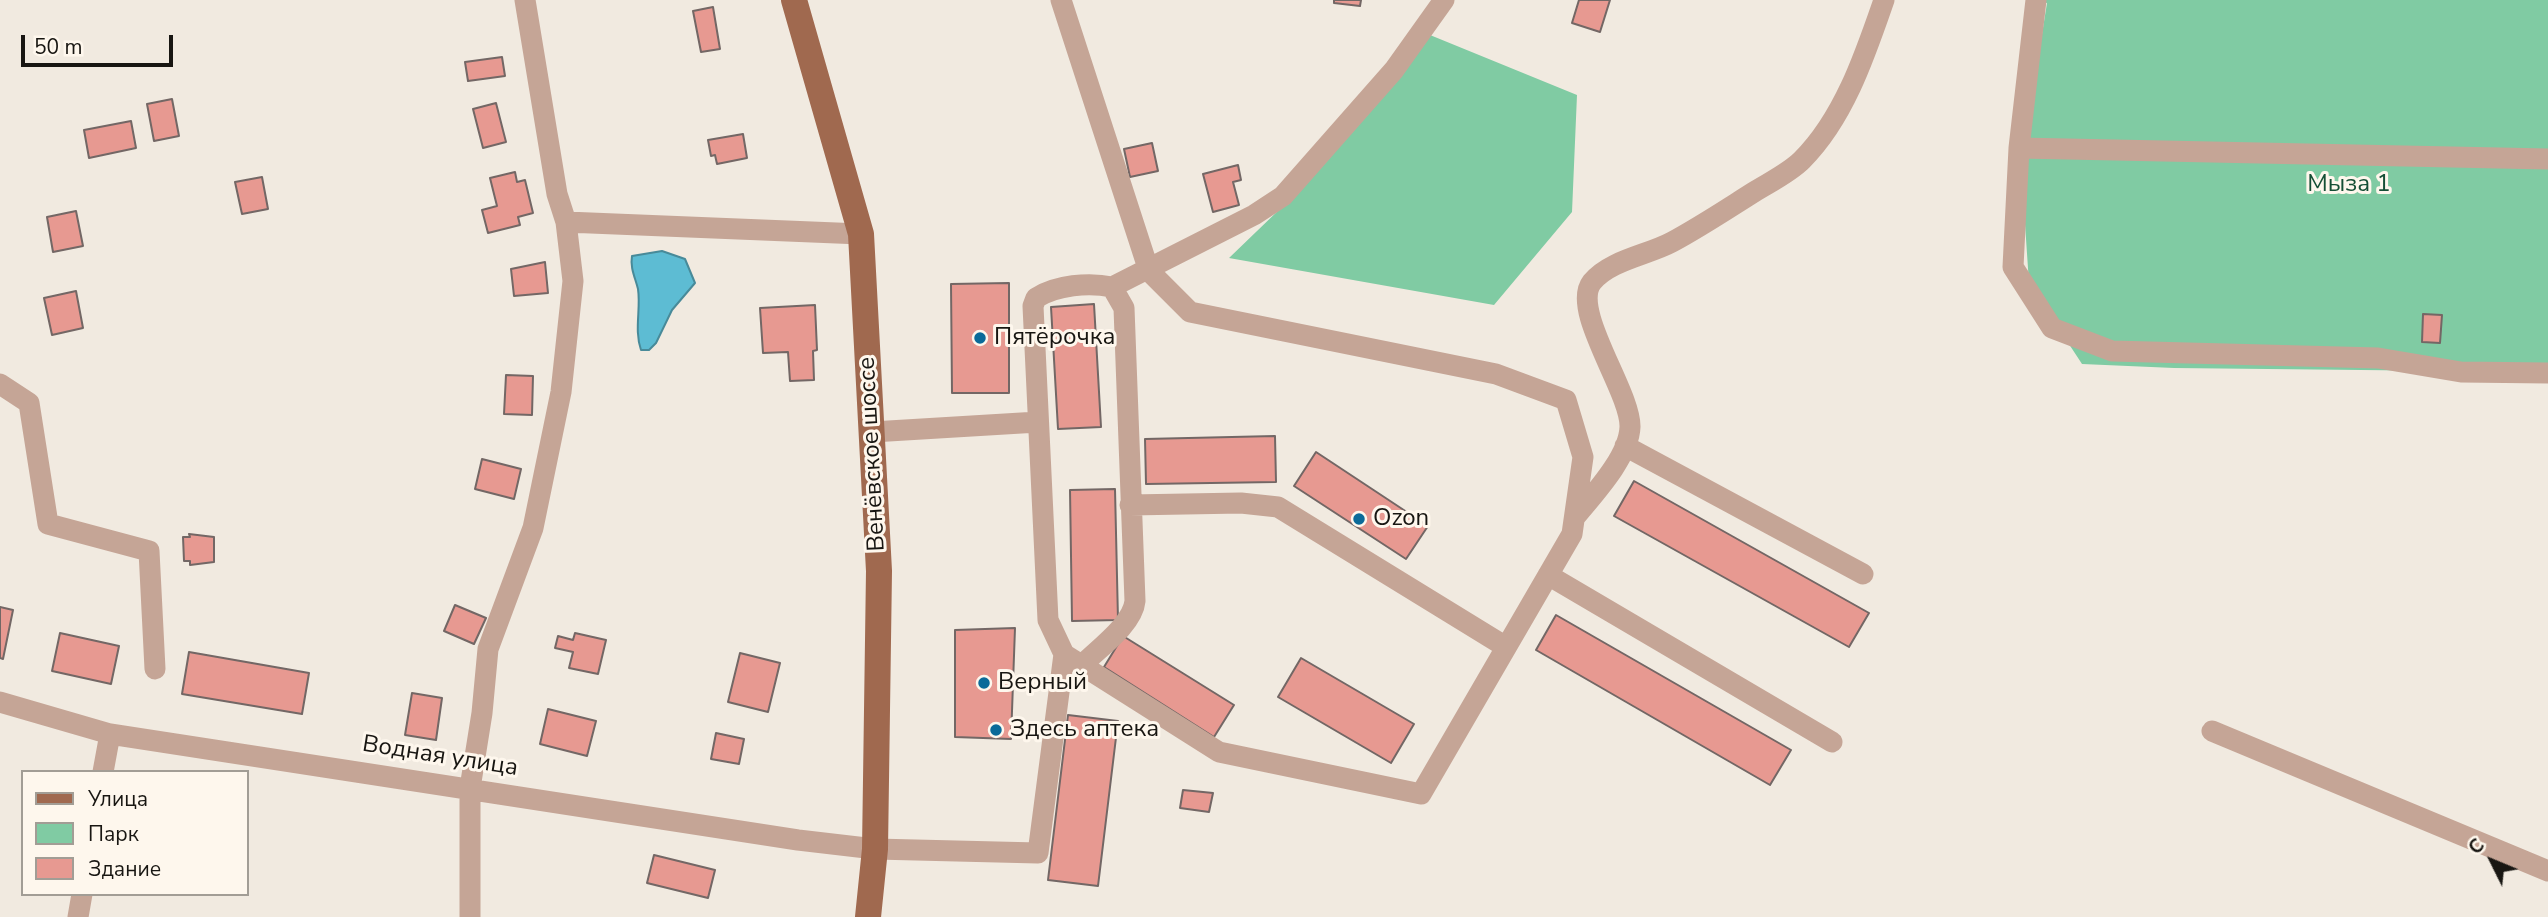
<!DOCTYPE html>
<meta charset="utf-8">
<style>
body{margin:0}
#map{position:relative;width:2548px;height:917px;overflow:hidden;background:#f1eae0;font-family:"Nunito Sans",sans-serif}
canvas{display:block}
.legend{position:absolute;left:21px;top:770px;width:228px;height:126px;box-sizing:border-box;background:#fef7ed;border:2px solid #a29d95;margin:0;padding:9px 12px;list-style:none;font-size:21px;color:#181612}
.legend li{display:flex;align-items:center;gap:14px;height:35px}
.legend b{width:35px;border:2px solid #a29d95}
.north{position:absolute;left:2457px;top:826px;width:70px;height:70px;-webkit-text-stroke:5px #fef7ed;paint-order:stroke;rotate:313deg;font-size:19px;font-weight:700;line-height:28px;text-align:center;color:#181612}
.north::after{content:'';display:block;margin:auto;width:24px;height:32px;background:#181612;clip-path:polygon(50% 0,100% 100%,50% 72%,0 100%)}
.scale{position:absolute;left:21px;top:35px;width:152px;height:32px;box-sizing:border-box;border:4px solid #181612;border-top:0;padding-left:9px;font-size:21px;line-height:24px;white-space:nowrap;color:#181612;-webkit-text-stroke:5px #fef7ed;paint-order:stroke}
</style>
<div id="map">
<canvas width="2548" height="917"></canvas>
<ul class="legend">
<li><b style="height:9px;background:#a0694f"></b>Улица</li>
<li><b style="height:19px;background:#80cba3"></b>Парк</li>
<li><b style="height:19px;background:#e79991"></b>Здание</li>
</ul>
<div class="north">С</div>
<div class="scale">50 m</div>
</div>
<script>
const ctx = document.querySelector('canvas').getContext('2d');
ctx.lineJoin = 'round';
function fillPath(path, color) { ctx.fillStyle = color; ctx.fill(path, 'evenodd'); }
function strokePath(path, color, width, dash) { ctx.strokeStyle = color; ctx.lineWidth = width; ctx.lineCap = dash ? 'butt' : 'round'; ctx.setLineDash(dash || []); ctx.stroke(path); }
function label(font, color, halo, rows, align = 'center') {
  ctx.font = font + ' "Nunito Sans",sans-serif'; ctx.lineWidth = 6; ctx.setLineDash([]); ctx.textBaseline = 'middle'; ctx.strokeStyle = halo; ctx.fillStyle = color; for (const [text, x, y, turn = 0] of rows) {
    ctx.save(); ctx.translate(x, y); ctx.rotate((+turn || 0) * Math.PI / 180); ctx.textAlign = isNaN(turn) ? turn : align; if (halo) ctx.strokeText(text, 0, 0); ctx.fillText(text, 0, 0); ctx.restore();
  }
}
const green = new Path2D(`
 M2031 0H2548V372L2174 368 2082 364 2029 283 2021 165 2047 3Z
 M1430 35 1577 95 1572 212 1494 305 1229 258 1284 205Z`);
const water = new Path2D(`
 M662 251 685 259 695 283 672 310 656 343 649 350H641C634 330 641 309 638 289 635 277 630 268 632 256Z`);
const building = new Path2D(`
 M1334 0H1361L1360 6 1334 3Z
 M1579 0H1610L1600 32 1572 23Z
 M713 7 720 49 701 52 693 11Z
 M502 57 505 76 468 81 465 62Z
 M172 99 179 136 154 141 147 104Z
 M496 103 506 142 483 148 473 109Z
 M131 121 136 148 89 158 84 130Z
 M743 134 747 158 717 164 715 155 711 156 708 140Z
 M1152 143 1158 171 1130 177 1124 149Z
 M1238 165 1241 180 1233 182 1239 205 1213 212 1203 174Z
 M515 172 517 182 525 180 533 213 518 217 520 225 488 233 482 210 497 206 490 178Z
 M262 177 268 209 242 214 235 182Z
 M76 211 83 246 53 252 47 217Z
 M545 262 548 293 514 296 511 269Z
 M1009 283V393H952L951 284Z
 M76 291 83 328 52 335 44 298Z
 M1094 304 1101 427 1058 429 1051 307Z
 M815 305 817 350 813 351 814 380 790 381 788 352 763 353 760 308Z
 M2423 314 2442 315 2440 343 2422 342Z
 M506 375 533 376 532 415 504 414Z
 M1275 436 1276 482 1146 484 1145 439Z
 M1316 452 1428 526 1406 559 1294 486Z
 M482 459 521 469 514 499 475 489Z
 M1634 481 1869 613 1849 647 1614 516Z
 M1115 489 1118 620 1072 621 1070 490Z
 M189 534 214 537V562L190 565V561H184L183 537H190Z
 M455 605 486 618 474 644 444 631Z
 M0 607 13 610 3 659 0 658Z
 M1556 615 1791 750 1770 785 1536 650Z
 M1015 628 1011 739 955 737V630Z
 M60 633 119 646 111 684 52 671Z
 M575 633 606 640 598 674 569 668 573 652 555 648 558 636 573 640Z
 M1123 636 1234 705 1214 737 1104 667Z
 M189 652 309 673 302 714 182 694Z
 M740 653 780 663 768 712 728 702Z
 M1301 658 1414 724 1391 763 1278 697Z
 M412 693 442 698 436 740 405 735Z
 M548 709 596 721 587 756 540 744Z
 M1068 715 1118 721 1098 886 1048 880Z
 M716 733 744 739 739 764 711 759Z
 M1183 790 1213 793 1209 812 1180 808Z
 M654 855 715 870 708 898 647 883Z`);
const minor = new Path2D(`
 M2036 0 2019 148 2013 267 2052 328 2112 351 2378 358 2461 372 2548 373
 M2019 148 2548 159
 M566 222 861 234
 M1112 287 1254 215 1283 196 1394 70 1444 0
 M0 384 29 403 48 524 149 551 155 669
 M872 432 1038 422
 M1625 446 1863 574
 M1130 505 1241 503 1278 507 1506 647
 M1575 517C1593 495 1629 457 1630 427 1631 392 1570 310 1592 282 1610 260 1648 255 1672 242 1700 227 1727 209 1754 192 1770 182 1789 173 1802 160 1844 118 1865 55 1884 0
 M1548 575 1832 742
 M1064 654 1048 620 1033 306 1036 298C1056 285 1089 282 1112 287L1124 308 1135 601C1133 624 1098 649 1082 665
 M0 702 110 734 798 840 875 849 1038 853 1064 654 1219 752 1421 794 1572 534 1583 457 1566 400 1496 374 1190 312 1149 271 1061 0
 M2212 731 2548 871
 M103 772 110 734
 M78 917 82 894
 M470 917V788L482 713 488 649 533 528 561 392 573 281 566 222 557 194 525 0`);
const major = new Path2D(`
 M794 0 861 234 879 571 875 849 868 917`);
const markers = [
 [980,338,7,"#0b6a99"],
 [1359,519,7,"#0b6a99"],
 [984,683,7,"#0b6a99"],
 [996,730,7,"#0b6a99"]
];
const parkNames = [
 ["Мыза 1",2349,185]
];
const poiNames = [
 ["Пятёрочка",994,338],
 ["Ozon",1373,519],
 ["Верный",998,683],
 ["Здесь аптека",1010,730]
];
const streetNames = [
 ["Венёвское шоссе",873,454,-93],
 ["Водная улица",440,757,9]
];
fillPath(green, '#80cba3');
fillPath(water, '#5dbcd3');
strokePath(water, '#488a99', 2);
fillPath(building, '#e79991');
strokePath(building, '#736765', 2);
strokePath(minor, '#c5a596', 21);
strokePath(major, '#a0694f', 26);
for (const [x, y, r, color] of markers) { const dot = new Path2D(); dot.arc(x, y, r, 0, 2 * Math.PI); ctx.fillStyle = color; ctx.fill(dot); strokePath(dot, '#fef7ed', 2.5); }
label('24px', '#154f35', '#fef7ed', parkNames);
label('24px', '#181612', '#fef7ed', poiNames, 'left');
label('24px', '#181612', '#fef7ed', streetNames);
</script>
